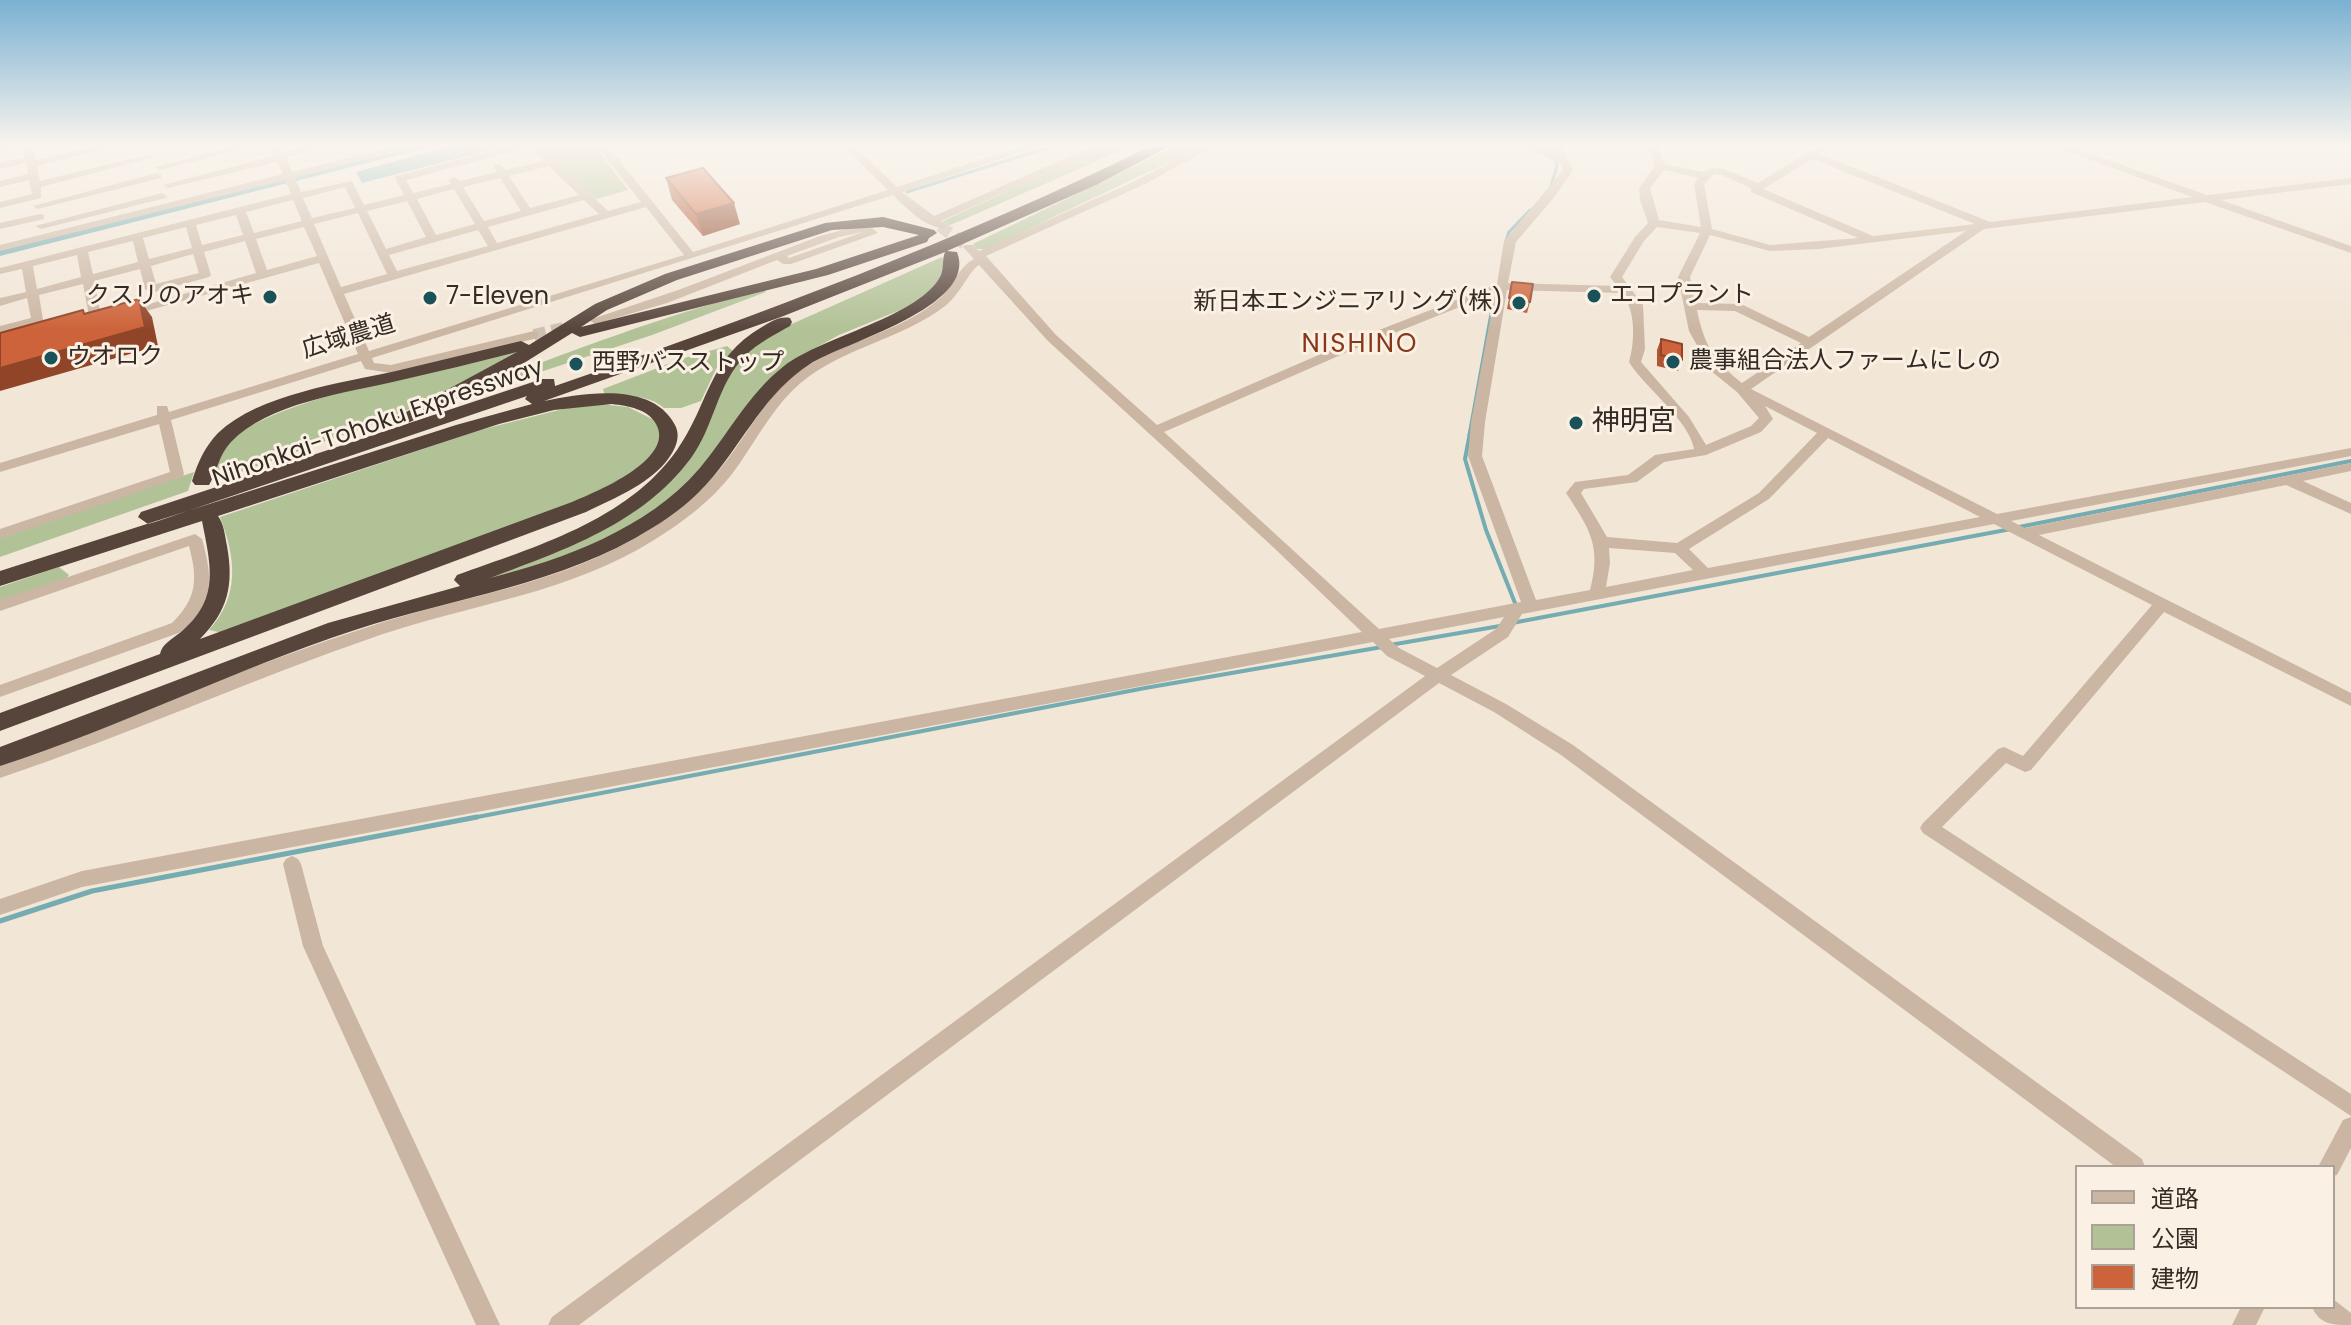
<!DOCTYPE html>
<meta charset="utf-8">
<style>
body{margin:0}
#map{position:relative;width:2351px;height:1325px;overflow:hidden;background:#f2e6d7;font-family:Poppins,"Noto Sans JP",sans-serif}
canvas{display:block}
.legend{position:absolute;left:2075px;top:1165px;width:260px;height:144px;box-sizing:border-box;background:#faf0e3;border:2px solid #aba197;margin:0;padding:10px 14px;list-style:none;font-size:24px;color:#352b25}
.legend li{display:flex;align-items:center;gap:16px;height:40px}
.legend b{width:40px;border:2px solid #aba197}
</style>
<div id="map">
<canvas width="2351" height="1325"></canvas>
<ul class="legend">
<li><b style="height:10px;background:#cbb6a3"></b>道路</li>
<li><b style="height:22px;background:#b2c297"></b>公園</li>
<li><b style="height:22px;background:#cd633a"></b>建物</li>
</ul>
</div>
<script>
const ctx = document.querySelector('canvas').getContext('2d');
ctx.lineJoin = 'round';
function fillPath(path, color) { ctx.fillStyle = color; ctx.fill(path, 'evenodd'); }
function strokePath(path, color, width, dash) { ctx.strokeStyle = color; ctx.lineWidth = width; ctx.lineCap = dash ? 'butt' : 'round'; ctx.setLineDash(dash || []); ctx.stroke(path); }
function label(font, color, halo, rows, align = 'center') {
  ctx.font = font + ' Poppins,"Noto Sans JP",sans-serif'; ctx.lineWidth = 6; ctx.setLineDash([]); ctx.textBaseline = 'middle'; ctx.strokeStyle = halo; ctx.fillStyle = color; for (const [text, x, y, turn = 0] of rows) {
    ctx.save(); ctx.translate(x, y); ctx.rotate((+turn || 0) * Math.PI / 180); ctx.textAlign = isNaN(turn) ? turn : align; if (halo) ctx.strokeText(text, 0, 0); ctx.fillText(text, 0, 0); ctx.restore();
  }
}
const green = new Path2D(`
 M537 144H593L628 190 596 199Z
 M1110 144H1136L960 221 947 226 941 222Z
 M1180 144H1207L986 249H977L973 244Z
 M942 257 946 266 943 276 933 291 905 308 839 335 797 358 678 494 594 548 474 584 631 511 711 407 747 348 776 331Z
 M764 290 766 292 652 335 465 397 464 394 476 387C570 352 666 314 764 290Z
 M727 346 733 351 716 369 701 401 681 408H664C649 394 624 396 605 396L603 389 681 359Z
 M527 349 435 398 389 418 214 482C215 470 217 457 224 447 259 399 464 364 527 349Z
 M600 404 628 407 656 421 661 436 654 453 642 468 577 502 223 633 209 630C240 596 236 558 220 517L480 430 571 407Z
 M194 472 188 491 0 557V536Z
 M59 567 69 575 61 584 0 604V587Z`);
const water = new Path2D(`
 M426 144H442L0 256V250Z
 M458 144H513L362 183 356 172Z`);
const streamFar2 = new Path2D(`
 M1551 144 1557 166 1551 186
 M907 192 1059 144
 M1506 241 1509 232 1530 210
 M1469 435 1492 308`);
const streamFar1 = new Path2D(`
 M1470 433 1465 459 1486 530 1515 603
 M2019 527 2351 461
 M1512 623 2011 529
 M1390 645 1500 626
 M467 819 1145 688 1382 647`);
const stream = new Path2D(`
 M0 921 92 891 477 817`);
const minorTunnel = new Path2D(`
 M940 226 969 247
 M534 335 572 326`);
const minor = new Path2D(`
 M6 144H33L36 160 103 144H123L37 166 40 181 150 154 155 157 41 187V198L0 208V202L32 194 29 180 0 187V181L28 174 26 163 0 169V163L25 157 23 145 0 152V146Z
 M242 144H262L160 170 155 167Z
 M270 144H280L283 152 314 144H333L286 157 292 172 403 144H422L295 178 301 192 352 181 364 205 404 195 395 178 396 176 517 144H538L608 211 641 202 595 144H606L693 252 888 190 841 144H852L897 187 1029 144H1046L902 192 934 216 1098 144H1112L941 221 946 226 944 228C927 229 905 207 893 195L372 358 374 363 391 365 534 331 538 332V338L391 373 365 369 361 361 171 420 184 474 182 477 0 539V529L170 472 159 424 0 472V463L157 415V406H167L169 412 358 354 319 263 128 316 124 317 118 313 256 273 245 241 204 252 211 275 209 277 151 293 145 289 140 269 94 281 102 321 100 324H92L90 321 83 284 39 295 43 320 41 323 0 334V326L31 318 27 298 0 306V298L26 292 22 269 0 274V268L291 194 285 180 0 251V245L283 174 277 162 168 188 163 185 274 156ZM530 147 544 161 506 170 498 163 493 166 497 172 460 181 454 177 449 180 451 184 413 193 406 180ZM549 166 579 195 530 208 509 176ZM500 178 521 211 484 221 463 187ZM345 187 355 208 312 218 303 198ZM454 189 475 224 436 235 417 199ZM293 200 302 221 254 233 246 212ZM584 200 599 214 497 243 488 227ZM407 201 426 237 386 249 367 211ZM646 207 684 255 369 351 344 294ZM358 213 387 274 341 287 314 224ZM236 215 243 235 202 245 196 225ZM186 227 192 248 149 259 143 238ZM304 227 317 256 267 270 256 239ZM478 230 488 246 397 271 389 255ZM133 241 138 262 93 274 88 252ZM193 254 199 273 156 284 151 266ZM77 255 81 277 37 289 33 266Z
 M1205 144H1218L1143 185 986 256 1056 335 1157 425 1351 341 1497 284 1504 241 1563 170 1560 163 1516 144H1531L1556 154 1551 144H1561L1573 170 1556 195 1516 242 1508 283 1617 286 1610 277 1635 237 1648 223 1640 200 1639 188 1655 166 1647 144H1657L1664 164 1703 172 1712 168 1724 169 1758 183 1822 144H1835L1820 154 1990 222 2192 197 2047 144H2063L2207 195 2351 178V184L2221 200 2351 246V253L2205 202 1984 229 1751 389 1997 514 2351 448V456L2011 521 2025 528 2351 463V471L2303 481 2351 503V514L2286 485 2039 535 2351 693V706L2164 612 2031 770 2025 772 2006 763 1942 827 2351 1094V1116L1923 833 1920 828 1923 823 1998 749 2004 747 2023 756 2152 605 1994 524 1522 614 1508 637 1451 675 1506 704 1573 745 2142 1159 2145 1167H2116L1561 755 1494 712 1439 683 579 1325H548L552 1317 1425 676 1387 656 1373 642 82 887 0 915V899L82 871 1362 632 1272 546 1048 341 979 265C970 270 959 296 945 306 898 342 835 348 792 391 768 415 753 446 732 474 711 501 683 522 654 540 570 593 472 604 380 635 252 679 128 735 0 778V764C125 718 247 666 374 625 464 596 560 584 642 534 671 516 699 495 720 469 742 442 758 411 782 386 825 342 893 339 939 299 953 287 958 267 974 259L963 247 965 245H973L979 251 1135 181ZM1813 159 1975 224 1873 236 1763 189ZM1664 170 1698 178 1694 184 1701 227 1659 220 1650 188ZM1714 174 1722 175 1751 188V192L1858 238 1770 245 1712 229 1704 184ZM1657 227 1700 233 1678 277 1689 331 1711 371 1737 392 1759 418 1751 426 1706 445 1689 417 1641 362 1645 349 1643 305 1622 277 1644 241ZM1966 231 1809 337 1741 304 1695 303 1690 277 1710 235 1770 251 1819 249ZM1507 290 1622 293C1636 311 1635 341 1629 362 1645 388 1689 420 1694 449L1655 455 1628 475 1575 482 1566 493C1589 528 1602 546 1590 590L1536 600 1482 456 1485 422ZM1495 293 1471 422 1468 456 1521 602 1379 629 1164 432 1359 347ZM1697 310 1735 311 1801 343 1742 383C1714 361 1704 345 1697 310ZM1765 406 1817 433 1759 493 1677 543 1607 537 1581 493 1584 489 1637 482 1664 462 1706 455 1761 432 1773 419ZM1828 438 1980 517 1708 568 1689 549 1769 499ZM1609 548 1675 553 1693 570 1606 587 1610 563ZM1504 617 1496 629 1437 668 1399 648 1389 639Z
 M157 173 161 174V178L38 209 33 206Z
 M162 193 167 196 166 198 41 229 35 226Z
 M40 214 44 215V219L0 229V223Z
 M862 225 872 228 878 233 791 264H783L777 260 667 303 595 324 589 320 681 289 820 236ZM863 232 789 258 787 256 839 237Z
 M195 534 202 539C213 579 214 600 184 631L0 697V685L172 623C197 598 198 580 189 546L0 611V600Z
 M292 856 298 859 301 864 323 946 500 1325H476L303 946 283 864 286 859Z
 M2351 1117V1148L2337 1175 2333 1176V1167H2318L2343 1120Z
 M2333 1299 2351 1313V1325C2333 1325 2320 1325 2312 1307H2333Z
 M2241 1307H2265L2256 1325H2232Z`);
const highway = new Path2D(`
 M1155 144H1174L1096 185 947 251 957 252C979 307 842 343 810 364 766 392 744 440 712 478 695 498 674 515 652 528 562 585 455 597 355 630 235 669 121 727 0 766V747L328 623 460 586 454 580 457 575C534 547 627 521 677 450 709 405 708 358 762 327 771 322 779 316 790 318L792 322 790 326C774 335 758 343 745 356 717 384 714 427 691 458 642 524 564 550 490 578 564 559 647 529 699 469 728 435 748 394 784 366 821 337 922 316 941 275 944 268 942 259 945 252L781 317 544 401C584 393 652 381 675 425 682 438 674 452 665 463 645 486 613 499 586 512L0 731V713L160 654C162 644 172 639 181 632 220 599 211 567 202 521L0 586V571L456 425 532 404 525 399 527 396 155 522 148 524 138 517 141 512 542 379H554L555 386C759 315 961 240 1155 144ZM612 404C628 406 648 409 656 424 676 459 596 492 572 502L200 639C228 611 234 585 227 546 225 536 224 524 218 516L499 424 554 410Z
 M883 217 934 230 937 233 929 238 927 242 828 275 580 337 572 333 508 373 410 422 404 424 395 418 517 352C477 362 437 372 397 381 346 393 268 403 231 442 218 456 218 470 209 485H195L192 481C198 462 204 448 218 433 259 394 342 383 396 371 438 361 479 351 521 341L529 345 595 304 665 274 825 223ZM883 227 919 235 816 269 581 327 607 310 677 280 832 230Z`);
const wall = new Path2D(`
 M666 178 740 224 703 236 672 200Z
 M1512 282 1530 302 1527 313 1507 309Z
 M1661 339 1682 360 1678 371 1657 366V350Z`);
const shadedWall = new Path2D(`
 M734 203 740 224 703 236 696 214Z
 M139 299 152 317 158 346 0 391V368Z`);
const building = new Path2D(`
 M703 168 734 203 696 214 666 178Z
 M1512 282 1533 284 1530 302 1509 298Z
 M139 299 145 327 0 368V333L83 310 84 314Z
 M1661 339 1682 344V360L1661 355Z`);
const markers = [
 [1594,296,8,"#195258"],
 [270,297,8,"#195258"],
 [430,298,8,"#195258"],
 [1519,303,8,"#195258"],
 [51,358,8,"#195258"],
 [1673,362,8,"#195258"],
 [576,364,8,"#195258"],
 [1576,423,8,"#195258"]
];
const farPoinames = [
 ["エコプラント",1610,296],
 ["クスリのアオキ",254,297,"right"],
 ["7-Eleven",446,298],
 ["新日本エンジニアリング(株)",1503,303,"right"],
 ["ウオロク",67,358],
 ["農事組合法人ファームにしの",1689,362],
 ["西野バスストップ",592,364]
];
const farStreetnames = [
 ["広域農道",349,338,-17],
 ["Nihonkai-Tohoku Expressway",378,424,-19]
];
const farNeighbourhoodnames = [
 ["NISHINO",1360,345]
];
const poiNames = [
 ["神明宮",1592,423]
];
fillPath(green, '#b2c297');
fillPath(water, '#75acb1');
strokePath(streamFar2, '#75acb1', 3);
strokePath(streamFar1, '#75acb1', 4);
strokePath(stream, '#75acb1', 5);
strokePath(minorTunnel, '#ccc1b3', 12, [12, 6]);
fillPath(minor, '#cbb6a3');
fillPath(highway, '#57453c');
fillPath(wall, '#b05532');
fillPath(shadedWall, '#904529');
fillPath(building, '#cd633a');
strokePath(building, '#904529', 2);
const sky = ctx.createLinearGradient(0, 0, 0, 330);
sky.addColorStop(0, '#7ab1d2');
sky.addColorStop(0.44, '#f9f4ed');
sky.addColorStop(1, '#f9f4ed00');
ctx.fillStyle = sky;
ctx.fillRect(0, 0, 2351, 330);
for (const [x, y, r, color] of markers) { const dot = new Path2D(); dot.arc(x, y, r, 0, 2 * Math.PI); ctx.fillStyle = color; ctx.fill(dot); strokePath(dot, '#faf0e3', 3); }
label('24px', '#352b25', '#faf0e3', farPoinames, 'left');
label('24px', '#352b25', '#faf0e3', farStreetnames);
ctx.letterSpacing = '2px';
label('26px', '#88381a', '#faf0e3', farNeighbourhoodnames);
ctx.letterSpacing = '0px';
label('28px', '#352b25', '#faf0e3', poiNames, 'left');
</script>
